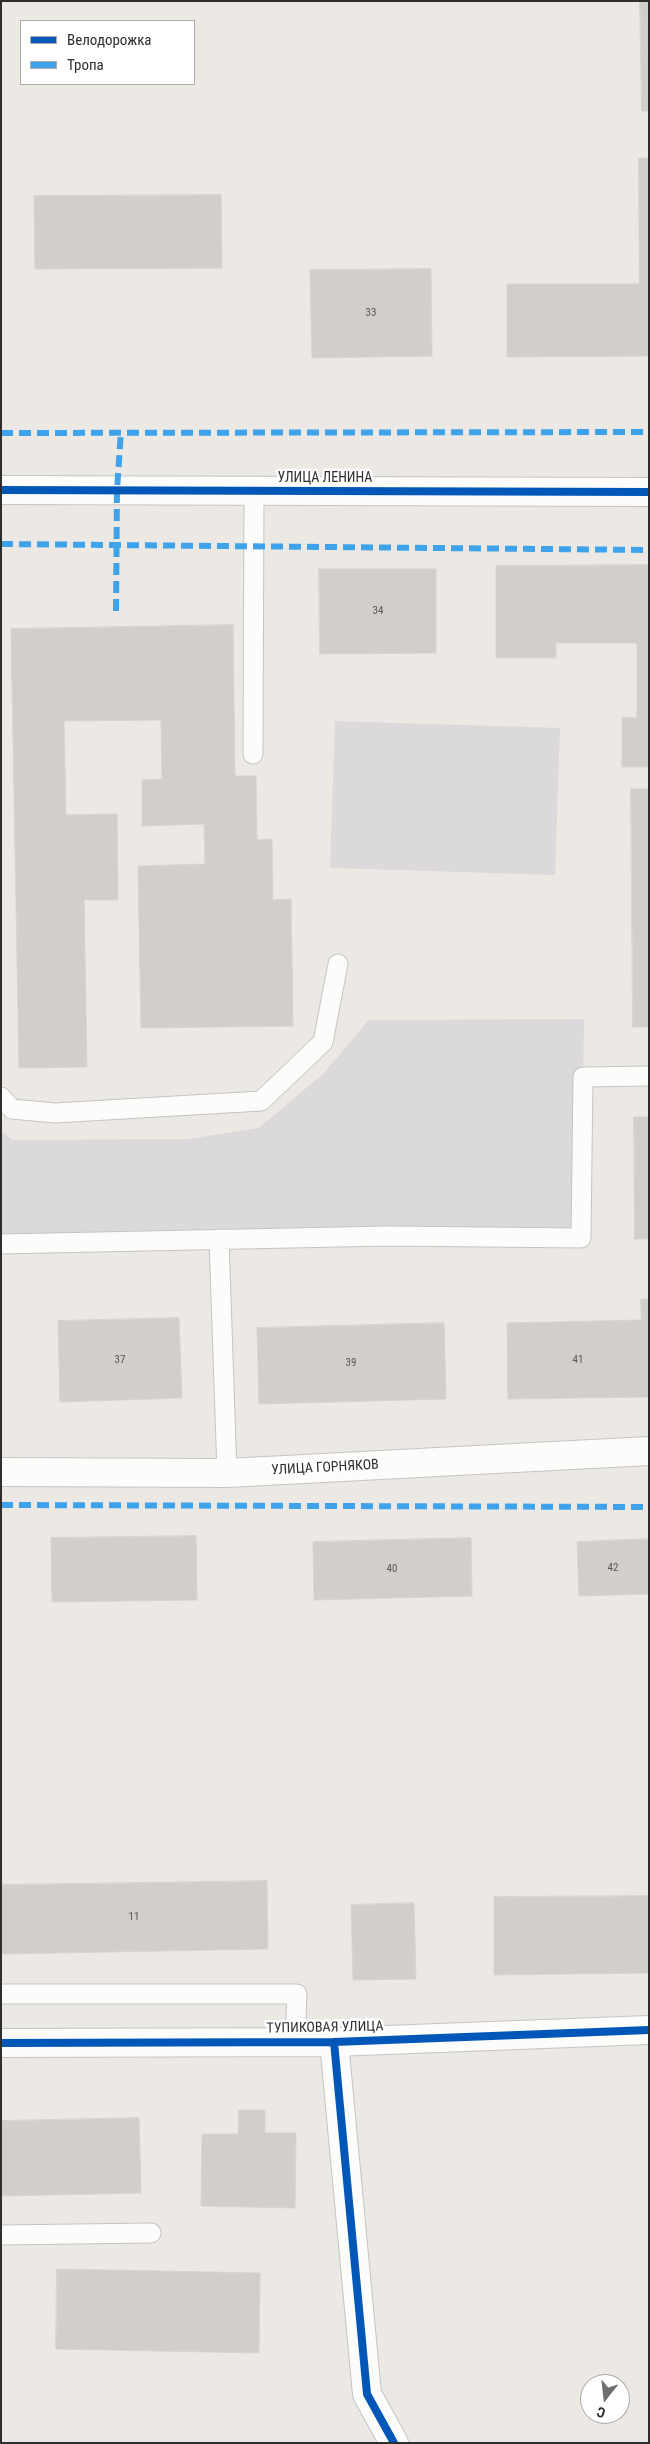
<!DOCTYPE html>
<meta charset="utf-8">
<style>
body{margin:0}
#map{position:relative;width:650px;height:2444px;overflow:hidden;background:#ece8e4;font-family:"Roboto Condensed",sans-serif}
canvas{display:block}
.frame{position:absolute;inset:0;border:2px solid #2e2e2e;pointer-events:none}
.legend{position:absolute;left:20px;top:20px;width:175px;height:65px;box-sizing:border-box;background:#fff;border:1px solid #ababab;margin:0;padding:6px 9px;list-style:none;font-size:15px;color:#2e2e2e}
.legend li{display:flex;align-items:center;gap:10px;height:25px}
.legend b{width:25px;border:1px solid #ababab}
.north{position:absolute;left:580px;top:2374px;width:50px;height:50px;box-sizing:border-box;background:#fff;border:1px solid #ababab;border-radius:50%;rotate:196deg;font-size:14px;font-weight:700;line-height:20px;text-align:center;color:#2e2e2e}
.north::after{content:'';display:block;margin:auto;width:18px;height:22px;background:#706f6e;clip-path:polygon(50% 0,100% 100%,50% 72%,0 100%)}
</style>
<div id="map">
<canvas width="650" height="2444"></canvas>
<div class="frame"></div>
<ul class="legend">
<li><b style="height:6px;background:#0057b8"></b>Велодорожка</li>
<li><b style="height:6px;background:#3ea3eb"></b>Тропа</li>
</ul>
<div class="north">С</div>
</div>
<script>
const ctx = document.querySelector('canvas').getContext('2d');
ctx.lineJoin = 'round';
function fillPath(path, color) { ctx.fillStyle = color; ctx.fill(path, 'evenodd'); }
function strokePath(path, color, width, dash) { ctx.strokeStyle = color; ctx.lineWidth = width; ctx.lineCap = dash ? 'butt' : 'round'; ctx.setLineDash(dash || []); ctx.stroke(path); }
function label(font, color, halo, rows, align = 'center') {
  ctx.font = font + ' "Roboto Condensed",sans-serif'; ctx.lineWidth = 5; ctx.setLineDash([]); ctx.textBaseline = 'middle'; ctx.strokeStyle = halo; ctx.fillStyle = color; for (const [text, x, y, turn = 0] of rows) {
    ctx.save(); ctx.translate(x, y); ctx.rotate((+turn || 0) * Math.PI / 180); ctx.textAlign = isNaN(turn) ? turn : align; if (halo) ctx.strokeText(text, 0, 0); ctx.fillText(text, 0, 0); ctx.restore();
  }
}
const industrial = new Path2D(`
 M335 721 560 728 555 875 330 868Z
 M584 1019 581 1238 1 1244V1131L13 1140 188 1139 259 1128 323 1074 369 1020Z`);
const building = new Path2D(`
 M640 1H649V111H642Z
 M639 158H649V356L507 357V284H639Z
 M221 195 222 268 35 269 34 196Z
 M431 269 432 356 312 358 310 270Z
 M649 565V767H622V717L637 718V643H556V658H496V566Z
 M319 569H436V653L320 654Z
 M233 625 235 776H256L257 840 272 839 273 900 291 899 293 1026 141 1028 138 866 205 864 204 824 142 826V780L162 779 161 720 64 721 66 815 117 814 118 900H84L87 1067 19 1068 11 629Z
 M631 789H649V1027H633Z
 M634 1117H649V1239H635Z
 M641 1299H649V1397L508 1399 507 1323 641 1320Z
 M179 1318 182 1398 60 1402 58 1321Z
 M444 1323 446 1399 259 1404 257 1328Z
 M196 1536 197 1600 52 1602 51 1538Z
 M471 1538 472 1596 314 1600 313 1542Z
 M649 1539V1594L579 1596 577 1542Z
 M267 1881 268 1949 1 1954V1885Z
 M649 1896V1973L494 1975V1897Z
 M414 1903 416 1979 353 1980 351 1905Z
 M239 2110H265V2133H296L295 2208 201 2206 202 2134H238Z
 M139 2118 141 2193 1 2196V2121Z
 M57 2269 260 2273 259 2353 56 2349Z`);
const lane = new Path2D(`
 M253 754 254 490
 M1 1097 12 1109 55 1113 261 1101 323 1042 338 964
 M219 1239 227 1473
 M1 1244 387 1236 581 1238 583 1077 649 1076
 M1 1994H297L295 2041
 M1 2235 151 2233`);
const street = new Path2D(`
 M1 490 649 492
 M334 2042 367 2394 394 2443
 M1 2043 334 2042 649 2030`);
const secondary = new Path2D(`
 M1 1472 227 1473 649 1451`);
const quiet = new Path2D(`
 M1 433 649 432
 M1 544 649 550
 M116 611 117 490 121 431
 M1 1505 649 1507`);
const cycleway = new Path2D(`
 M1 490 649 492
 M334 2042 367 2394 394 2443
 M1 2043 334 2042 649 2030`);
const numberNames = [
 ["33",371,313],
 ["34",378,611],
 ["37",120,1360],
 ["41",578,1360],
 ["39",351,1363],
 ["42",613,1568],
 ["40",392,1569],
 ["11",134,1917]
];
const streetNames = [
 ["УЛИЦА ЛЕНИНА",325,478],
 ["УЛИЦА ГОРНЯКОВ",325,1468,-3],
 ["ТУПИКОВАЯ УЛИЦА",325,2028,-1]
];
fillPath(industrial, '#dcd9db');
fillPath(building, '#d1cecb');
strokePath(building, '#d7d4d0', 1);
strokePath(lane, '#c5c4c5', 21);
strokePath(street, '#c5c4c5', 30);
strokePath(secondary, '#c5c4c5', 30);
strokePath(lane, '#fcfcfb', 19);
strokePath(street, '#fcfcfb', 28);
strokePath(secondary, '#fcfcfb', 28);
strokePath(quiet, '#3ea3eb', 6, [12, 6]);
strokePath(cycleway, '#0057b8', 8);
label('11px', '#585857', null, numberNames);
label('14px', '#2e2e2e', '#fff', streetNames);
</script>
